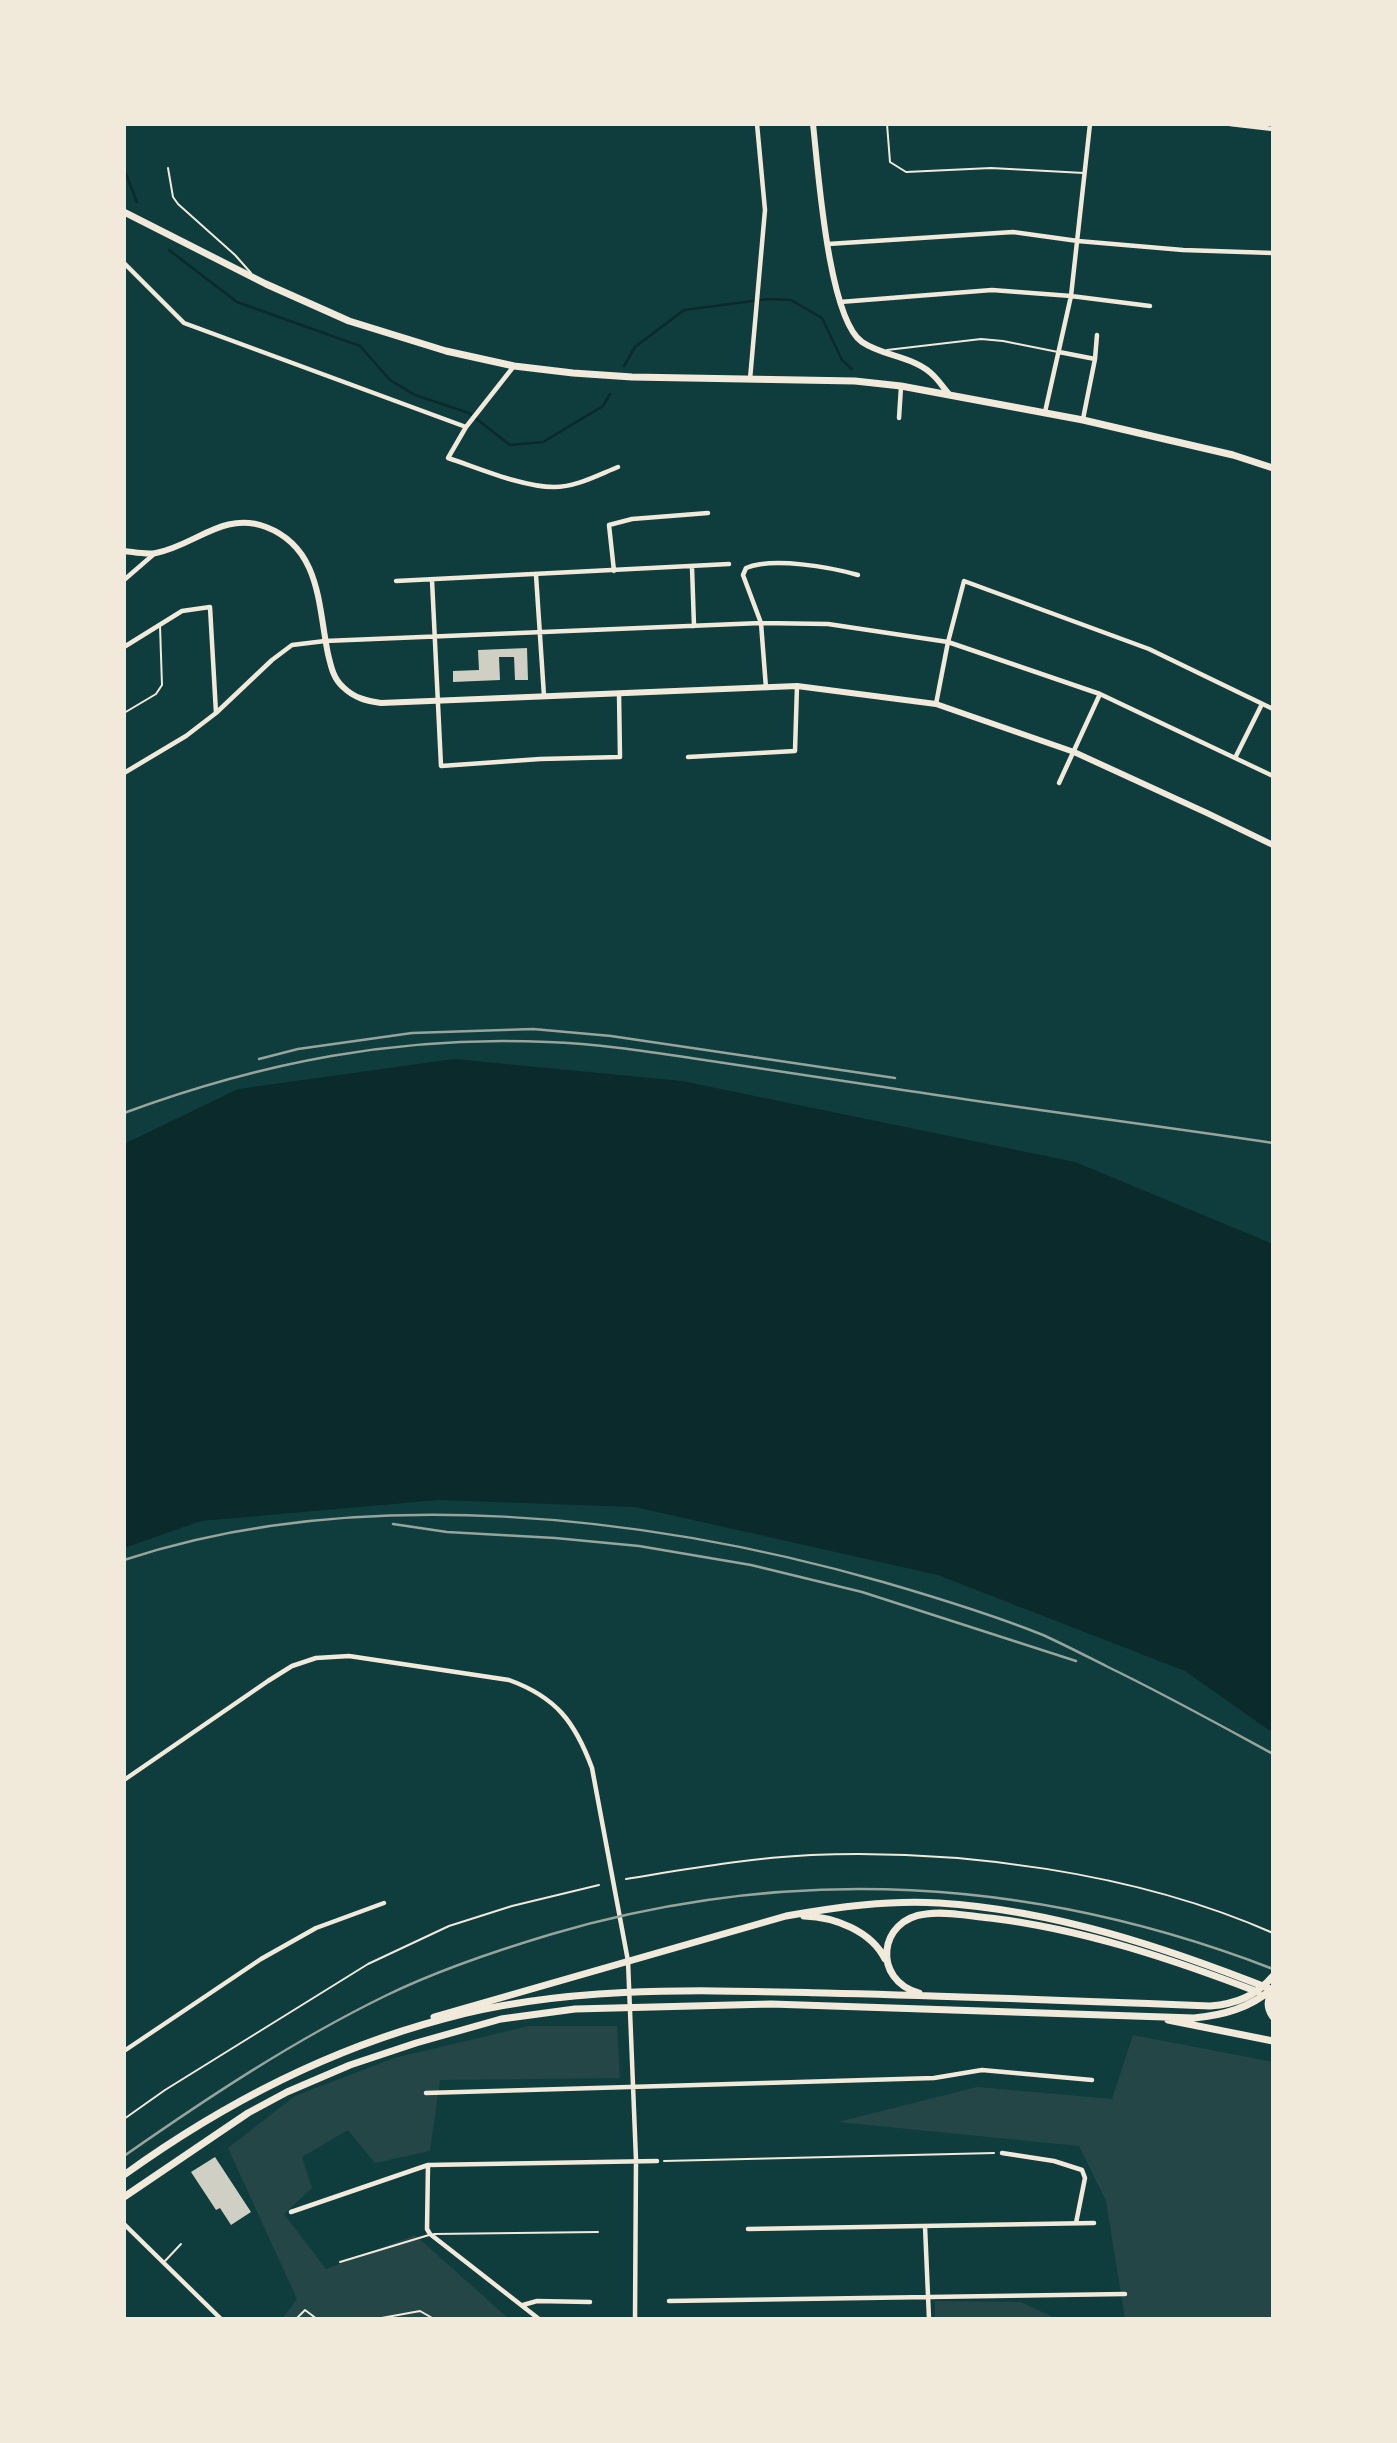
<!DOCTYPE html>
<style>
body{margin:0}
#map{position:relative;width:1397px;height:2443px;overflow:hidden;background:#0f3d3e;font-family:Figtree,sans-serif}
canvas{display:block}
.frame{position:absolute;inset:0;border:126px solid #f1e9da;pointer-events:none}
</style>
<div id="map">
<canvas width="1397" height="2443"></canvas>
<div class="frame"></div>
</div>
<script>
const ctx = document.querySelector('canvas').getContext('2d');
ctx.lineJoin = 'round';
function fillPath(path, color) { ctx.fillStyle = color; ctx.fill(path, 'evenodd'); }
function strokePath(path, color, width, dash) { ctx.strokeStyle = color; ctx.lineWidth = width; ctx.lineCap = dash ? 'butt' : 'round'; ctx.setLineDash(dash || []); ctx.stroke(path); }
const green = new Path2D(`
 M529 2026H617L620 2078 440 2080 430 2151 375 2163 348 2130 302 2157 312 2188 284 2214 326 2269 415 2235 509 2319H282L297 2299 228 2148 295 2096 394 2058Z
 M1133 2035 1273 2062V2319H1125L1106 2201 1079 2146 838 2122 977 2087 1112 2099Z
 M935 2301 1021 2302 1057 2319H935Z`);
const water = new Path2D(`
 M454 1059 682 1081 1075 1162 1273 1244V1733L1185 1671 938 1575 635 1507 439 1500 201 1521 124 1548V1144L238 1089Z`);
const stream = new Path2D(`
 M124 169 137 202
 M169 250 237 302 360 346 390 380 415 395 469 413 510 445 543 442 603 406 610 394
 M624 366 635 347 684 310 768 299 791 300 822 318 842 360 852 369`);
const building = new Path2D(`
 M527 648 528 680H515L514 657H499L500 680 453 682V671L479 670 478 650Z
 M215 2157 251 2212 231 2225 220 2208 216 2210 191 2172Z`);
const path = new Path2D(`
 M626 1879C688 1869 749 1858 811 1855 960 1849 1135 1872 1273 1933
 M124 2119 165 2090 368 1964 449 1926 512 1906 599 1885
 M664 2161 994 2153
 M296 2319 305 2310 317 2319
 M376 2319 420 2311 434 2319`);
const service = new Path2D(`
 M887 124 890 162 906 172 991 168 1084 173
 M168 168 173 197 178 204 235 255 251 273
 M887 350 981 339 1003 341 1058 352
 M124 713 156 694 162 685 160 626
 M434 2234 598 2232
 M165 2261 181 2244
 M340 2262 429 2235`);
const minor = new Path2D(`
 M1230 124 1273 129
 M828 244 1013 232 1078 241 1183 250 1273 253
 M124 263 184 323 466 427
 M840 302 992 290 1071 296 1150 306
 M1059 352 1095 359
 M514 366 466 427 448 458C479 468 522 487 554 487 576 487 598 475 618 467
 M750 379 765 210 757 124
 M1045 412 1071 296 1090 124
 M899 418 901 387
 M1083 419 1095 359 1097 335
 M692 567 694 626
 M614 571 609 525 632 519 708 513
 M536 575 544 696
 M124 580 154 554
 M432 580 441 766 540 759 620 757 619 693
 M396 581 729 564
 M124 647 182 611 210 607 216 713
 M766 688 761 623 743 575 746 568C773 557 830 567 858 575
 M936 704 948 642 964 581 1149 649 1273 709
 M688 757 795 751 797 686
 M1235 758 1262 704
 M124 773 186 736 216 713 272 660 292 645 325 641 761 623 828 624 948 642 1100 694 1273 776
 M1059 783 1100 694
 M124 1780 268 1681 292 1666 316 1658 349 1656 509 1680C556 1697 575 1722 592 1768L628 1961 636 2160 635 2319
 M124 2051 261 1959 316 1928 384 1903
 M426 2093 934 2078 982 2070 1092 2080
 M1002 2153 1054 2161 1082 2170 1085 2178 1076 2223
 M428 2165 427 2229 430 2234 539 2319
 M291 2212 428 2165 657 2161
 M124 2224 221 2319
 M925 2226 929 2319
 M748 2229 1094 2223
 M669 2301 1125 2294
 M523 2305 537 2301 590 2302`);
const secondary = new Path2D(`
 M813 124C818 168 828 318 862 342 884 357 915 356 934 376 939 381 943 387 948 393
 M124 551C134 552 146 555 156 553 196 545 223 511 266 527 321 548 318 606 328 654 331 666 333 678 343 687 354 698 367 701 381 703L797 686 936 704 1074 752 1207 813 1273 845`);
const primary = new Path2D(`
 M124 212 266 284 349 321 446 351 514 366 573 373 632 377 855 381 901 386 1083 420 1233 455 1273 468
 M804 1916C835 1917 871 1931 885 1959
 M919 1993C872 1980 878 1919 926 1914 947 1911 969 1916 990 1918 1082 1929 1172 1959 1258 1992
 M434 2017 786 1916C837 1907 888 1900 939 1903 1054 1910 1167 1948 1273 1990 1267 2000 1266 2007 1273 2017
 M1168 2020 1273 2041
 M124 2175C221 2105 327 2050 443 2019 567 1985 698 1990 825 1993 954 1996 1082 2001 1210 2006 1236 2004 1256 1996 1273 1976
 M124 2197 248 2113 287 2092 350 2065 416 2043 501 2019 575 2009 771 2004 1194 2018C1224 2015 1250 2008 1273 1988`);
const rail = new Path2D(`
 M259 1059 298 1049 412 1033 533 1029 611 1036 895 1078
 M124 1113C262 1062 401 1035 548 1042 603 1044 657 1053 711 1061 771 1070 831 1079 890 1088 1018 1108 1145 1124 1273 1143
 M393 1524 447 1532 555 1538 639 1546 751 1565 862 1592 1076 1661
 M124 1560C359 1482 649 1515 883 1582 938 1598 991 1614 1043 1635 1065 1645 1086 1656 1108 1667 1164 1694 1218 1724 1273 1754
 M124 2156C207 2098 293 2041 385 1996 438 1970 495 1951 552 1934 795 1863 1037 1878 1273 1969`);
fillPath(green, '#244646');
fillPath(water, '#0a2a2b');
strokePath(stream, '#0a2a2b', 2.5);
fillPath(building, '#cfcfc3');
strokePath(path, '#f1e9da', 2);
strokePath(service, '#f1e9da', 2);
strokePath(minor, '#f1e9da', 4.5);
strokePath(secondary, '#f1e9da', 6);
strokePath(primary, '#f1e9da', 7);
strokePath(rail, '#97a49c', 2.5);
</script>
